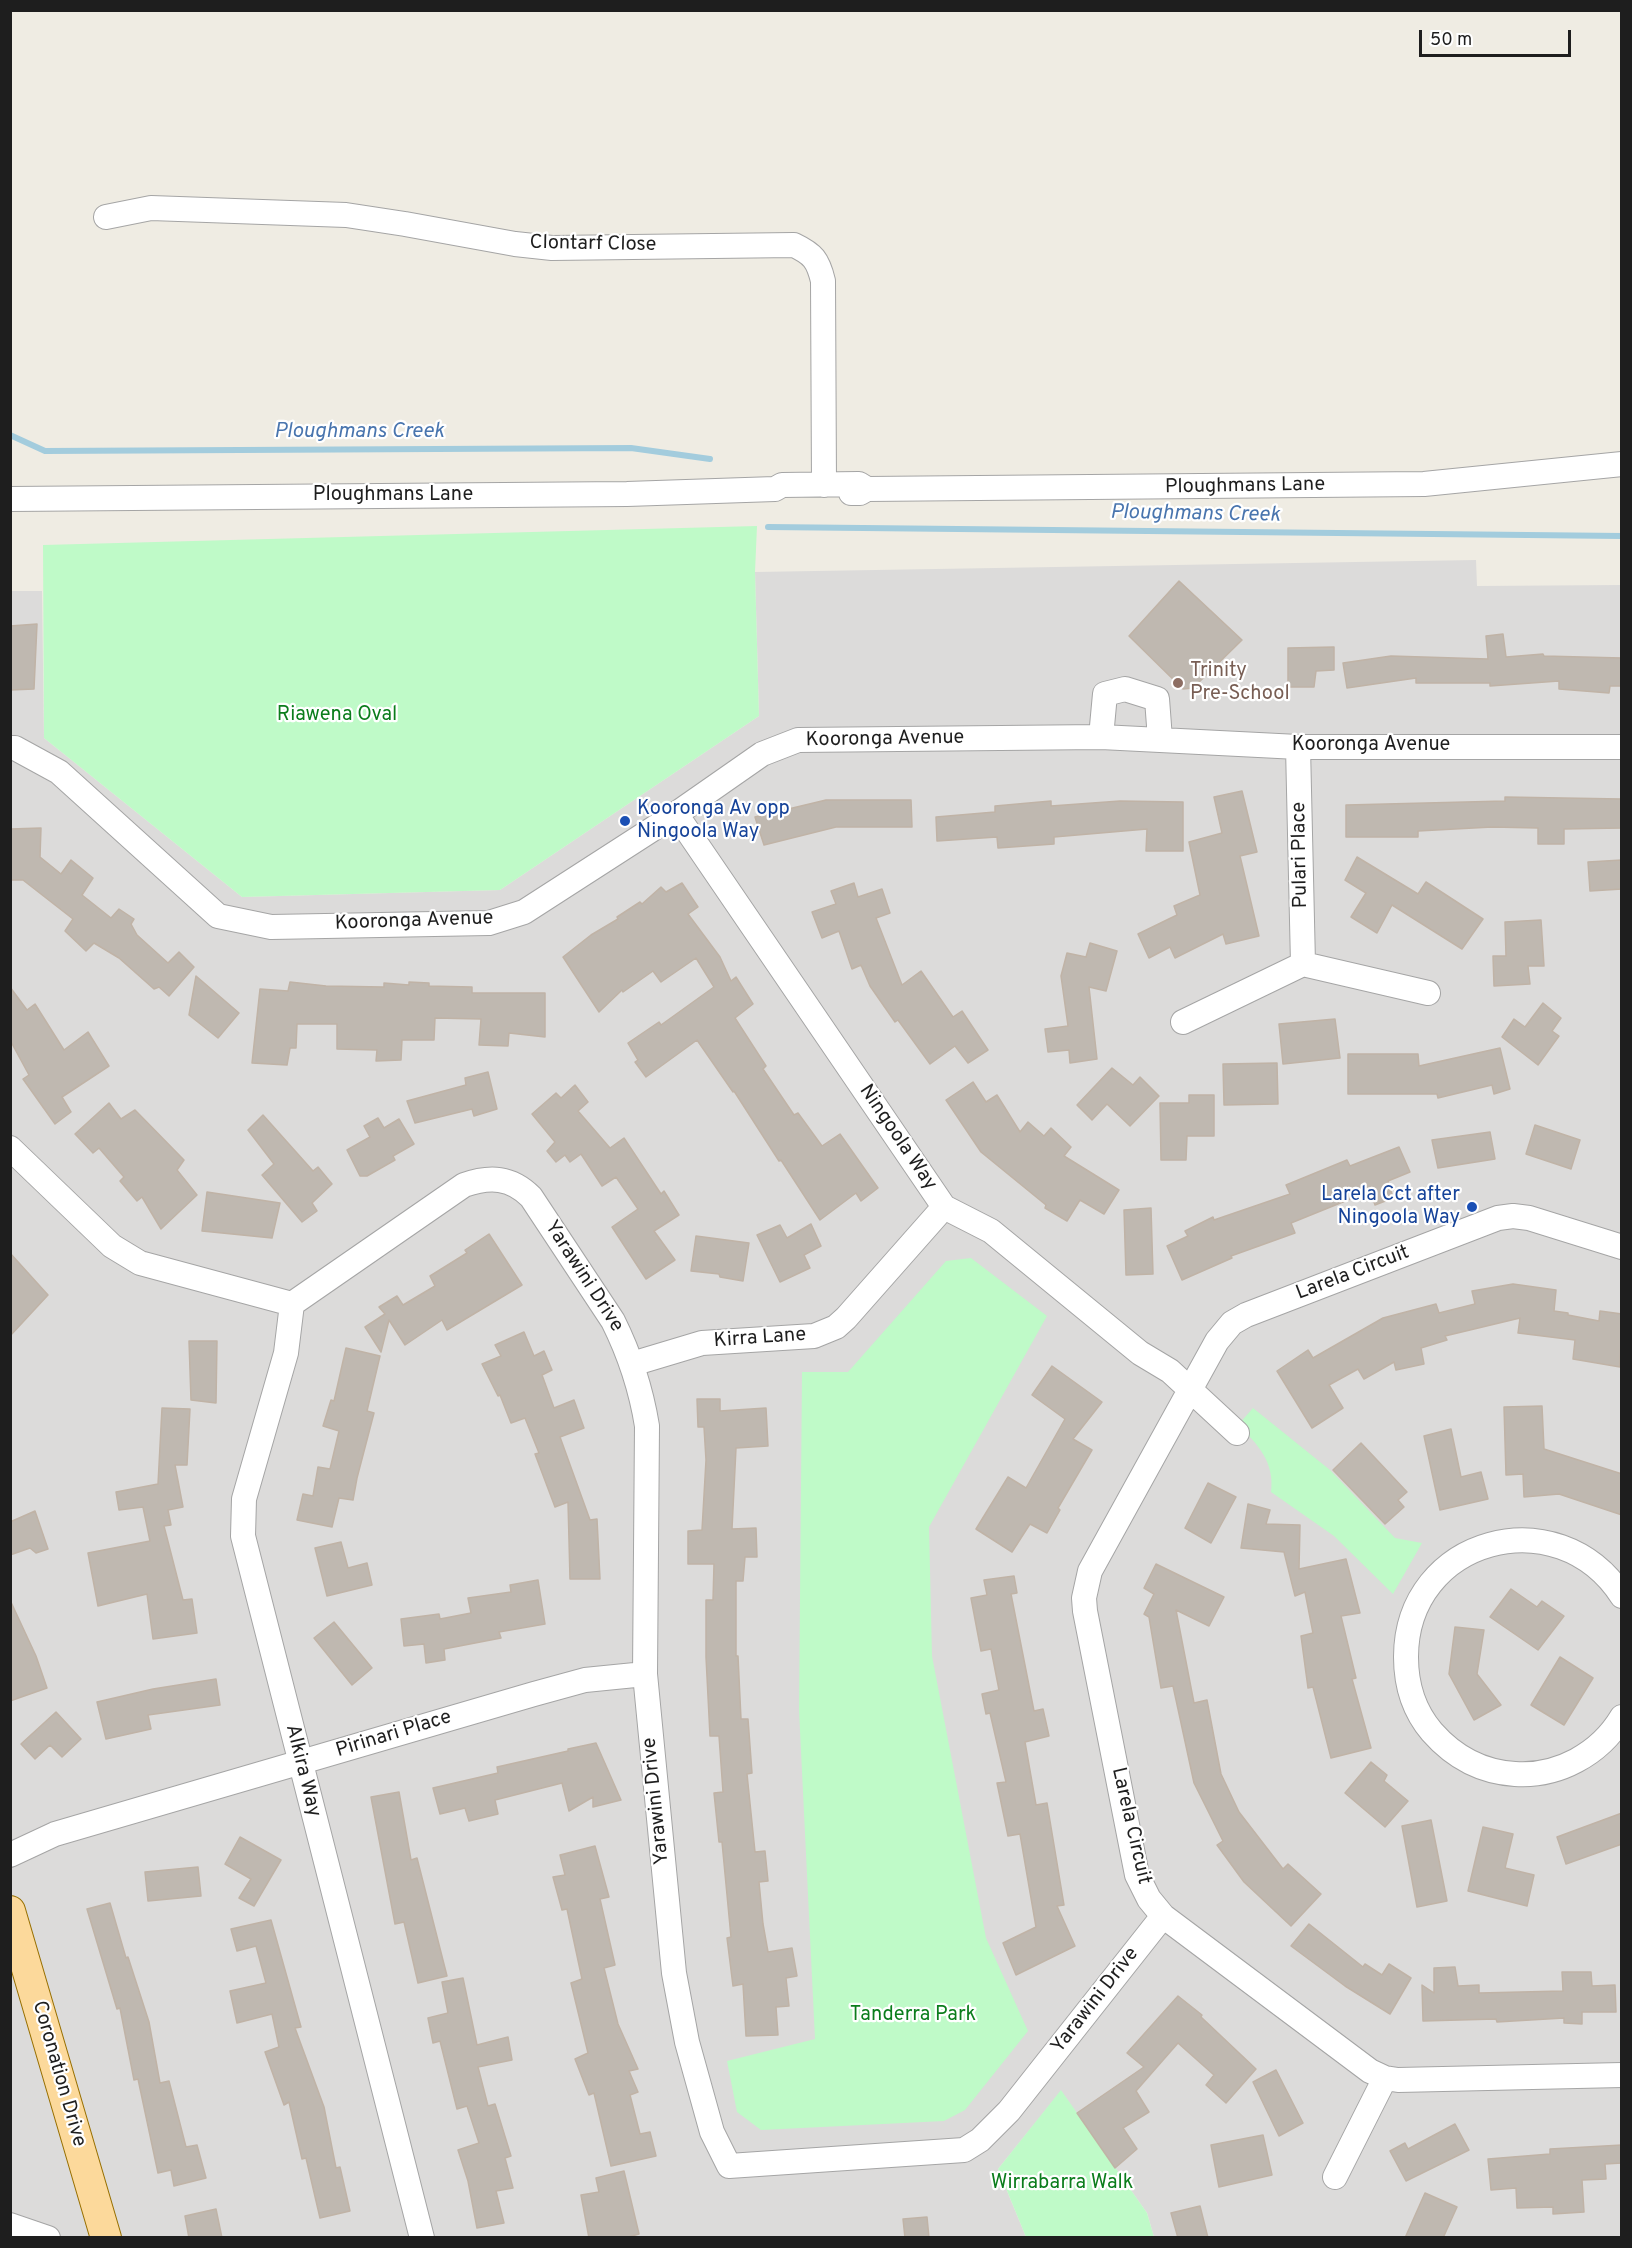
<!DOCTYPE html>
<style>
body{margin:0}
#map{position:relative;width:1632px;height:2248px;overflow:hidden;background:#efece3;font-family:Overpass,sans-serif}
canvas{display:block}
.frame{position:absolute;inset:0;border:12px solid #1e1e1e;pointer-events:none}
.scale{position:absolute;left:1419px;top:30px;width:152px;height:27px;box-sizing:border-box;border:3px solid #1e1e1e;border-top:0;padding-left:8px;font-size:18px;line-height:21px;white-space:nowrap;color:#1e1e1e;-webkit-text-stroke:4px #fff;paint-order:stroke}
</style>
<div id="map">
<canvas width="1632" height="2248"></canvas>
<div class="frame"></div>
<div class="scale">50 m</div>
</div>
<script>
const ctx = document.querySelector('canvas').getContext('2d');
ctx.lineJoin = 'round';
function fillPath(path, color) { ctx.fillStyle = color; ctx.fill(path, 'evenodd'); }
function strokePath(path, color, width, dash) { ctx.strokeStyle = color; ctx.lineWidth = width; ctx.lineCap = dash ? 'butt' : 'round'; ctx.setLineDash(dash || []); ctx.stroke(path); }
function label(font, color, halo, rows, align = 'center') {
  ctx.font = font + ' Overpass,sans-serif'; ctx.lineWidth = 4.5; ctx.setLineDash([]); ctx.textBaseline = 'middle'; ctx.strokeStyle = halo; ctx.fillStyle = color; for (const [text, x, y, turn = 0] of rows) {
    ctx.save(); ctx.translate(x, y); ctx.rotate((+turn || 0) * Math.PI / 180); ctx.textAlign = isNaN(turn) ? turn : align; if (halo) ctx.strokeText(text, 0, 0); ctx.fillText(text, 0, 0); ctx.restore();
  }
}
const residential = new Path2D(`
 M1476 560 1477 586 1621 585V2237H1154L1147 2213 1061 2091 998 2169 1026 2237 11 2238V591H42L44 738 242 897 500 890 759 716 755 572Z`);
const park = new Path2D(`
 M757 526 755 572 759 716 500 890 242 897 44 738 43 545Z
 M971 1258 1047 1316 929 1527 932 1656 986 1938 1028 2031 965 2110 944 2121 761 2130 737 2112 727 2061 815 2039 799 1710 802 1372H848L946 1261Z
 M1253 1408 1330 1470 1395 1538 1422 1543 1393 1594 1334 1536 1271 1492C1275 1463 1258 1444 1238 1425Z
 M1061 2090 1147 2213 1154 2237H1026L998 2169Z`);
const stream = new Path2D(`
 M10 435 45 451 631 448 710 459
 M768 527 1622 536`);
const building = new Path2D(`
 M1179 581 1242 640 1193 688 1183 689 1129 636Z
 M37 624 34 689 10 690V626Z
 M1503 634 1506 657 1543 654 1544 656 1622 658V686H1610L1609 693 1559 689V681L1490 686V683H1416V678L1347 688 1343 663 1391 656 1488 659 1486 636Z
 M1334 647V670L1316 671 1314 687H1288V648Z
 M1242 791 1257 852 1240 856 1259 936 1226 944 1223 934 1175 958 1170 947 1149 958 1138 934 1177 915 1174 906 1200 895 1189 842 1222 833 1214 797Z
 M1505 797 1622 799V828L1564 829V844H1538V828L1492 827 1418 831V837H1346V805L1505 801Z
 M826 800H911L912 827H836L764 845 755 817Z
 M1051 801V806L1120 801 1183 802V851H1146L1147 829 1054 837V844L998 848 997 837 937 841 936 817 995 812V806Z
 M41 828 40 857 61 874 71 860 93 878 82 895 111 918 119 909 134 919 131 924 137 935 168 963 179 952 194 967 169 996 159 987 154 989 119 958 94 943 86 951 65 931 73 919 23 880H10V829Z
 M1357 857 1418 894 1426 882 1483 919 1462 949 1392 905 1377 933 1351 917 1366 893 1345 880Z
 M1622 860V889L1590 891 1588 862Z
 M682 883 698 907 688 914 720 957 731 981 736 977 753 1004 735 1018 766 1066 763 1069 794 1115 798 1113 822 1146 840 1134 878 1188 861 1201 856 1193 820 1220 781 1160 779 1161 734 1091 733 1092 697 1040 646 1077 635 1062 638 1060 628 1043 659 1022 661 1025 714 987 696 958 661 982 653 971 623 992 622 990 599 1012 563 957 591 935 618 919 617 917 640 902 642 904 661 887 666 892Z
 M854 883 858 897 882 889 890 913 876 918 902 985 921 971 953 1017 962 1011 988 1050 968 1063 955 1046 930 1064 898 1020 895 1022 870 986 861 965 852 969 839 931 822 938 812 912 836 904 831 891Z
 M1541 920 1544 966H1528L1530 984 1494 986 1493 956H1506L1505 922Z
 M1090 943 1117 951 1106 991 1089 987 1097 1059 1070 1063 1069 1050 1048 1052 1045 1029 1068 1026 1061 976 1067 953 1086 957Z
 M196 976 239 1013 218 1038 189 1015Z
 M290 982 326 986 384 987V983L409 985V982L429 983V986L472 987V993H545V1037L509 1033 508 1046 479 1045 481 1019 435 1018 434 1040H402L401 1060 376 1061 377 1050 337 1049V1024H297L296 1048H290L287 1065 252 1063 260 989 288 991Z
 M10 987 27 1010 35 1004 64 1050 88 1032 109 1066 62 1097 71 1112 55 1124 23 1079 29 1075 10 1040Z
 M1543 1003 1561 1018 1552 1031 1559 1036 1538 1065 1502 1037 1514 1019 1525 1027Z
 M1335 1019 1340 1058 1283 1064 1279 1024Z
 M1500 1048 1510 1089 1494 1094 1492 1085 1438 1098 1437 1094H1348V1054H1418L1419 1066Z
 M1277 1063 1278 1104 1224 1105 1223 1064Z
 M1112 1068 1133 1085 1140 1077 1159 1096 1130 1126 1107 1104 1092 1120 1077 1105Z
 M488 1072 497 1109 474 1116 472 1109 415 1123 407 1101 466 1085 465 1078Z
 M973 1082 986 1102 997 1095 1020 1132 1028 1122 1044 1136 1051 1128 1071 1147 1064 1156 1119 1190 1104 1214 1080 1200 1067 1221 1045 1208 1046 1205 981 1152 946 1100Z
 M575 1085 588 1102 578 1111 610 1148 624 1138 661 1194 664 1191 679 1215 654 1231 675 1260 646 1279 612 1227 638 1209 616 1177 602 1186 581 1154 570 1162 565 1155 556 1162 547 1151 555 1142 532 1114 556 1093 561 1098Z
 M1189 1095H1214V1136H1187L1186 1160H1161L1160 1103H1189Z
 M109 1103 121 1119 135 1110 184 1160 177 1170 197 1195 161 1229 142 1197 137 1201 120 1181 124 1177 99 1148 93 1153 75 1134Z
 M263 1115 313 1171 318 1167 332 1184 312 1203 317 1211 302 1222 262 1175 274 1164 248 1130Z
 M378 1118 384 1128 399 1119 414 1144 393 1156 395 1160 367 1176H360L347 1150 370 1137 364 1126Z
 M1535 1125 1580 1140 1571 1169 1526 1154Z
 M1490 1132 1495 1159 1438 1168 1432 1140Z
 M1399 1147 1410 1172 1388 1181 1393 1198 1375 1205 1370 1191 1291 1223 1295 1233 1231 1256 1232 1258 1182 1280 1167 1246 1188 1236 1185 1231 1213 1217 1214 1220 1290 1194 1286 1185 1347 1160 1350 1166Z
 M207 1192 280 1203 272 1238 202 1231Z
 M1151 1208 1153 1274 1126 1275 1124 1210Z
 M811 1224 821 1246 804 1255 810 1268 780 1282 757 1235 780 1225 787 1238Z
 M489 1234 522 1285 447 1330 442 1320 405 1345 389 1320 381 1352 365 1327 385 1314 379 1307 397 1296 403 1305 435 1286 430 1276 467 1253 465 1250Z
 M696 1236 749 1243 743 1281 720 1277 719 1274 691 1271Z
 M10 1253 48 1295 10 1336Z
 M1513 1284 1556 1290 1554 1311 1568 1313V1315L1599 1321 1600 1311 1622 1314 1620 1367 1573 1359 1575 1340 1518 1333 1520 1318 1445 1336 1447 1340 1421 1348 1424 1364 1396 1370 1394 1362 1364 1379 1358 1369 1329 1385 1343 1408 1312 1428 1277 1371 1308 1350 1313 1358 1383 1318 1436 1304 1439 1313 1475 1304 1472 1291Z
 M524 1332 534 1356 544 1351 552 1370 542 1375 554 1408 574 1400 584 1428 560 1437 590 1520 597 1519 600 1579H570L568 1502 555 1507 535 1454 539 1453 525 1418 511 1423 500 1395 498 1396 482 1364 501 1356 495 1345Z
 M189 1341H217L216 1403 191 1400Z
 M346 1348 380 1356 367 1411 374 1413 357 1478 353 1500 339 1498 332 1527 297 1520 303 1494 313 1496 318 1467 330 1469 339 1431 323 1426 331 1400 334 1401Z
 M1052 1366 1102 1402 1073 1439 1092 1450 1058 1508 1060 1510 1047 1533 1030 1524 1012 1552 976 1529 1008 1477 1026 1488 1065 1419 1032 1395Z
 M697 1399H720V1411L766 1408 768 1446 736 1448 732 1529 756 1528 757 1557H745L743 1581H736V1656H738L741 1719H748L752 1773 747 1774 755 1852 765 1851 768 1881 759 1882 763 1924 768 1952 792 1948 797 1976 786 1978 789 2006 776 2007 778 2035 746 2036 743 1984 733 1986 727 1938 731 1937 722 1842H719L714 1793 723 1792 719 1736H710L706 1657V1600H713L714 1564H688V1531L702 1530 706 1460 704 1427H698Z
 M1542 1406 1544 1449 1622 1474V1515L1559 1494 1524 1497 1523 1474 1506 1475 1504 1407Z
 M162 1408 190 1409 187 1465H175L183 1507 168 1510 171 1525 164 1526 183 1600 192 1599 197 1633 153 1639 147 1594 98 1606 88 1553 150 1541 143 1507 119 1510 116 1492 158 1484Z
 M1451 1429 1461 1477 1481 1472 1488 1499 1440 1510 1424 1436Z
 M1361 1443 1407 1492 1398 1500 1404 1507 1385 1524 1333 1470Z
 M1208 1483 1236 1497 1211 1543 1185 1528Z
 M1248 1504 1270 1510 1266 1524 1300 1525 1299 1569 1346 1559 1360 1613 1341 1616 1356 1678 1352 1679 1371 1748 1331 1758 1313 1687 1308 1688 1301 1636 1313 1633 1305 1592 1295 1596 1284 1552 1241 1548Z
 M35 1511 48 1549 36 1553 30 1548 10 1555V1522Z
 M341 1542 348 1568 367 1563 372 1585 327 1596 315 1548Z
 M1156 1564 1224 1597 1209 1626 1176 1610 1194 1703 1207 1700 1221 1774 1239 1812 1283 1869 1288 1864 1321 1894 1291 1926 1244 1882 1217 1845 1223 1841 1194 1783 1173 1686 1161 1688 1149 1617 1144 1614 1154 1594 1144 1588Z
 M1014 1576 1017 1593 1011 1594 1034 1711 1043 1709 1049 1736 1025 1742 1036 1805 1047 1803 1064 1905 1057 1906 1075 1946 1016 1975 1003 1943 1036 1927 1020 1834 1008 1836 997 1783 1006 1782 990 1713 986 1714 982 1694 999 1690 991 1649 981 1651 971 1598 987 1595 984 1580Z
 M538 1580 545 1624 499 1632 501 1638 444 1649 445 1660 426 1663 424 1644 404 1646 401 1619 439 1614 440 1619 471 1613 468 1598 511 1592 510 1585Z
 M1511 1589 1537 1607 1542 1601 1564 1616 1538 1650 1490 1617Z
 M10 1600 36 1656 47 1688 10 1701Z
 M334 1622 372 1668 352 1685 314 1638Z
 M1455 1627 1484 1630 1477 1674 1501 1705 1474 1720 1449 1674Z
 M1560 1657 1593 1678 1564 1725 1531 1705Z
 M216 1679 220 1705 148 1715 151 1729 106 1739 97 1702 153 1689Z
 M56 1712 81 1739 62 1757 50 1745 35 1759 21 1744Z
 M596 1743 621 1800 593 1807V1797L569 1811 562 1783 495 1800 498 1814 469 1821 465 1808 440 1814 433 1788 498 1773 497 1767 568 1751V1749Z
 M1371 1762 1387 1775 1384 1781 1408 1801 1385 1827 1345 1793Z
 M399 1792 411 1860 417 1858 447 1976 418 1983 404 1922 395 1924 371 1797Z
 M1622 1813V1844L1566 1864 1557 1837Z
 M1431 1820 1447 1901 1417 1907 1402 1826Z
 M1483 1827 1513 1834 1505 1868 1534 1875 1527 1906 1468 1891Z
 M240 1837 281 1860 254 1906 239 1898 251 1879 225 1864Z
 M595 1846 609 1897 600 1899 615 1965 604 1968 618 2024 638 2069 629 2071 638 2092 630 2095 640 2134 650 2132 656 2156 611 2166 594 2093 589 2095 575 2059 588 2053 571 1983 582 1979 567 1909 562 1910 553 1877 565 1875 560 1855Z
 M198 1867 201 1896 148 1901 145 1872Z
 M110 1903 126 1958 128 1957 149 2022 160 2083 169 2081 186 2147 197 2145 206 2178 174 2186 171 2170 158 2173 138 2079 134 2080 120 2008 117 2009 87 1909Z
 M271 1920 301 2027 295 2028 324 2107 336 2168 340 2167 350 2211 320 2218 306 2158 302 2159 289 2102 284 2105 265 2052 279 2047 272 2014 237 2023 230 1991 266 1983 256 1946 237 1951 231 1929Z
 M1309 1924 1363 1967 1365 1964 1382 1975 1389 1964 1411 1978 1390 2014 1345 1986 1291 1946Z
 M1455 1967 1458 1986 1479 1985V1993L1563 1991 1562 1972H1591L1592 1986 1615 1985 1616 2012H1582V2024L1564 2023V2018L1497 2022 1496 2019 1423 2021 1422 1985 1434 1993V1968Z
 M463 1978 477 2045 508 2037 512 2060 478 2067 488 2106 495 2104 511 2156 505 2158 513 2188 496 2191 504 2223 477 2228 468 2181 458 2150 479 2143 467 2106 457 2109 440 2041 433 2043 428 2018 448 2013 442 1982Z
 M1178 1996 1202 2015 1201 2017 1256 2069 1226 2103 1206 2085 1214 2075 1178 2043 1136 2091 1149 2112 1123 2128 1137 2149 1115 2168 1077 2113 1144 2067 1127 2053Z
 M1276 2070 1303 2123 1279 2136 1253 2082Z
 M1455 2124 1469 2150 1406 2181 1390 2151 1405 2143 1408 2149Z
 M1263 2135 1272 2175 1219 2187 1211 2145Z
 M1622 2145V2163L1605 2164 1606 2179 1582 2180 1584 2212 1553 2214V2207L1517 2208 1516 2188 1491 2190 1488 2159 1550 2154V2149Z
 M624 2171 639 2234 625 2238H589L581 2195 599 2192 596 2178Z
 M1425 2193 1457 2207 1443 2238H1405Z
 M1200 2206 1208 2238H1178L1171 2213Z
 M216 2209 222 2238H189L185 2216Z
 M927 2217 929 2238H905L903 2219Z`);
const minor = new Path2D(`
 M106 217 151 208 346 215 405 224 515 244 552 248 794 245C813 254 818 260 823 281L824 485
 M851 493H860L867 489 1424 484 1622 464
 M10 499 627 494 775 489 782 485 859 484 867 489
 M1101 737 1105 694 1125 689 1157 699 1160 739
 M1298 747 1303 964
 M10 748H15L59 772 218 916 271 927 489 923 524 912 676 814 762 754 798 740 1101 737 1298 747H1622
 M676 814 944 1207 991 1231 1140 1353 1170 1371 1237 1433
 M1183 1022 1303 964 1428 993
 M10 1148 112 1246 140 1263 292 1304
 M1622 1247 1529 1218 1513 1216 1498 1218 1246 1315 1232 1323 1217 1341 1090 1571 1084 1598 1085 1611 1137 1875 1149 1899 1163 1916 1370 2071 1385 2078 1398 2080 1622 2075
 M292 1304 464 1185C490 1176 511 1177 531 1197L613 1321C630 1355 641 1389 647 1426L645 1674 674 1973 687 2042 712 2132 729 2166 964 2150 980 2140 1009 2111 1163 1916
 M292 1304 286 1353 244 1499 243 1536 422 2238
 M632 1364 702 1343 814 1336 836 1327 846 1318 944 1207
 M1622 1596C1558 1497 1406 1538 1406 1657 1406 1685 1414 1711 1432 1732 1454 1757 1482 1772 1515 1774 1558 1777 1600 1754 1622 1717
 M10 1855 55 1834 534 1694 585 1680 645 1674
 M1335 2177 1385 2078
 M10 2225 48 2238`);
const major = new Path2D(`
 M10 1911 106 2238`);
const markers = [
 [1178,683,6,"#8d6e63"],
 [625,821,6,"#1a4fb4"],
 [1472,1207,6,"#1a4fb4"]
];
const streetNames = [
 ["Clontarf Close",593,245,1],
 ["Ploughmans Lane",1245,487,-1],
 ["Ploughmans Lane",393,496],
 ["Kooronga Avenue",885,740,-1],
 ["Kooronga Avenue",1371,746],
 ["Pulari Place",1301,855,-91],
 ["Kooronga Avenue",414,922,-2],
 ["Ningoola Way",897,1138,56],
 ["Larela Circuit",1353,1274,-21],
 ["Yarawini Drive",583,1277,57],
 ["Kirra Lane",760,1339,-4],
 ["Pirinari Place",394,1735,-17],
 ["Alkira Way",302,1771,76],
 ["Yarawini Drive",657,1801,-96],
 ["Larela Circuit",1130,1826,77],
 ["Yarawini Drive",1096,2001,-52],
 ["Coronation Drive",58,2074,74]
];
const educationNames = [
 ["Trinity",1190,672],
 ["Pre-School",1190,695]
];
const parkNames = [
 ["Riawena Oval",337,716],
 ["Tanderra Park",913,2016],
 ["Wirrabarra Walk",1062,2184]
];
const transitNames = [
 ["Kooronga Av opp",637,810],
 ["Ningoola Way",637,833],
 ["Larela Cct after",1460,1196,"right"],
 ["Ningoola Way",1460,1219,"right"]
];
const waterNames = [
 ["Ploughmans Creek",359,433],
 ["Ploughmans Creek",1195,515,1]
];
fillPath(residential, '#dcdbda');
fillPath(park, '#bffac8');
strokePath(stream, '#a3ccdd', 6);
fillPath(building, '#bfb8b0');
strokePath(building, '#c0b3a6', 1.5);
strokePath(minor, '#a5a5a5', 26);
strokePath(major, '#976f00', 32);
strokePath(minor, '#fff', 24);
strokePath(major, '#fcd99b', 30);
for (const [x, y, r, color] of markers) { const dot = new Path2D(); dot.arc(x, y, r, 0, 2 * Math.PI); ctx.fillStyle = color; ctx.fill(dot); strokePath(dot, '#fff', 2); }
label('20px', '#1e1e1e', '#fff', streetNames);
label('20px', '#785e54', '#fff', educationNames, 'left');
label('20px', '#0b7d1c', '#fff', parkNames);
label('20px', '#164399', '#fff', transitNames, 'left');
label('italic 21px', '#4975ae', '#fff', waterNames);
</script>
